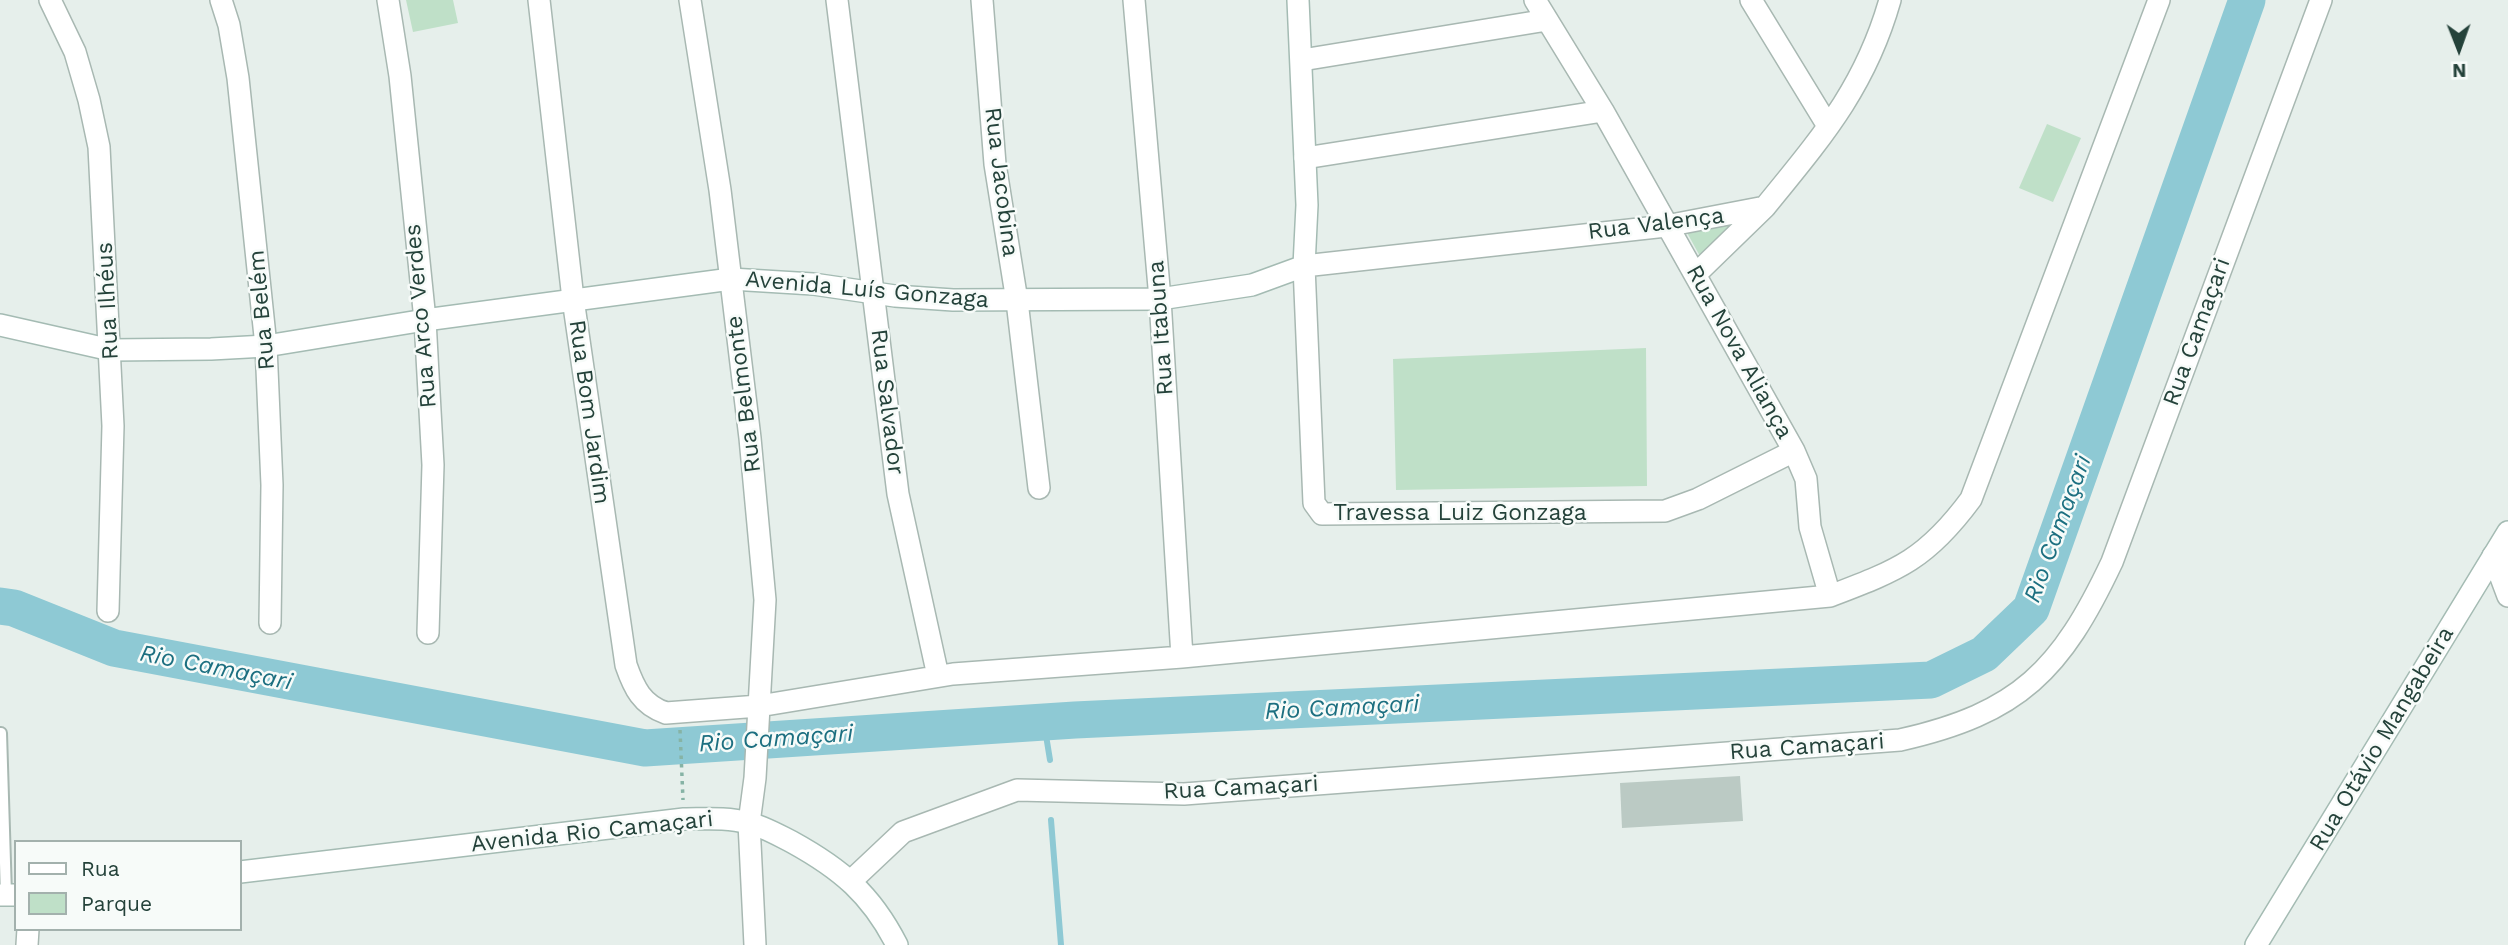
<!DOCTYPE html>
<meta charset="utf-8">
<style>
body{margin:0}
#map{position:relative;width:2508px;height:945px;overflow:hidden;background:#e6efeb;font-family:"Work Sans",sans-serif}
canvas{display:block}
.legend{position:absolute;left:14px;top:840px;width:228px;height:91px;box-sizing:border-box;background:#f7fbf9;border:2px solid #a3b1ad;margin:0;padding:9px 12px;list-style:none;font-size:21px;color:#24423a}
.legend li{display:flex;align-items:center;gap:14px;height:35px}
.legend b{width:35px;border:2px solid #a3b1ad}
.north{position:absolute;left:2424px;top:14px;width:70px;height:70px;-webkit-text-stroke:5px #f7fbf9;paint-order:stroke;rotate:179deg;font-size:19px;font-weight:700;line-height:28px;text-align:center;color:#24423a}
.north::after{content:'';display:block;margin:auto;width:24px;height:32px;background:#24423a;clip-path:polygon(50% 0,100% 100%,50% 72%,0 100%)}
</style>
<div id="map">
<canvas width="2508" height="945"></canvas>
<ul class="legend">
<li><b style="height:9px;background:#fff"></b>Rua</li>
<li><b style="height:19px;background:#bfe0c8"></b>Parque</li>
</ul>
<div class="north">N</div>
</div>
<script>
const ctx = document.querySelector('canvas').getContext('2d');
ctx.lineJoin = 'round';
function fillPath(path, color) { ctx.fillStyle = color; ctx.fill(path, 'evenodd'); }
function strokePath(path, color, width, dash) { ctx.strokeStyle = color; ctx.lineWidth = width; ctx.lineCap = dash ? 'butt' : 'round'; ctx.setLineDash(dash || []); ctx.stroke(path); }
function label(font, color, halo, rows, align = 'center') {
  ctx.font = font + ' "Work Sans",sans-serif'; ctx.lineWidth = 5; ctx.setLineDash([]); ctx.textBaseline = 'middle'; ctx.strokeStyle = halo; ctx.fillStyle = color; for (const [text, x, y, turn = 0] of rows) {
    ctx.save(); ctx.translate(x, y); ctx.rotate((+turn || 0) * Math.PI / 180); ctx.textAlign = isNaN(turn) ? turn : align; if (halo) ctx.strokeText(text, 0, 0); ctx.fillText(text, 0, 0); ctx.restore();
  }
}
const green = new Path2D(`
 M406 0H453L458 23 413 32Z
 M2047 124 2081 138 2053 202 2019 188Z
 M1742 220 1701 258 1685 229Z
 M1646 348 1647 486 1396 490 1393 359Z`);
const stream = new Path2D(`
 M1044 723 1050 760
 M1051 820 1061 945`);
const river = new Path2D(`
 M0 606 14 608 114 648 645 748 1075 720 1931 680 1984 654 2031 609 2247 0`);
const building = new Path2D(`
 M1740 776 1743 821 1622 828 1620 783Z`);
const path = new Path2D(`
 M680 730 683 800`);
const lane = new Path2D(`
 M1 733 6 895`);
const street = new Path2D(`
 M50 0 75 52 89 100 99 147 113 426 108 611
 M221 0 229 25 238 78 266 346 272 485 270 623
 M388 0 400 76 425 320 433 465 428 633
 M539 0 573 299 626 665C634 688 642 705 666 713L759 706 953 674 1182 657 1830 596C1898 570 1926 560 1971 499L2159 0
 M690 0 720 190 750 438 765 600 755 778 749 823 755 945
 M837 0 898 494 938 676
 M982 0 995 164 1017 301 1039 488
 M1134 0 1160 299 1182 657
 M1535 0 1603 111 1794 451 1806 479 1810 527 1830 596
 M1751 0 1828 126
 M1302 60 1547 20
 M1305 158 1603 111
 M1696 274 1765 207
 M1794 451 1698 499 1665 511 1322 514 1314 503 1304 266 1666 226 1765 207C1821 138 1865 88 1890 0
 M2508 557 2493 556 2508 596
 M851 881 903 832 1017 790 1184 794 1900 740C2020 713 2061 670 2112 562L2321 0
 M27 945 28 929`);
const secondary = new Path2D(`
 M0 325 111 350 211 349 266 346 425 320 731 279 813 284 895 296 953 300 1160 299 1252 285 1304 266 1307 205 1298 0
 M240 872 684 819C705 819 727 817 748 823 763 826 778 835 792 842 841 869 871 894 897 945
 M0 895H16
 M2256 945 2508 532`);
const streetNames = [
 ["Rua Jacobina",1001,182,83],
 ["Rua Valença",1656,224,-7],
 ["Avenida Luís Gonzaga",867,290,5],
 ["Rua Ilhéus",108,301,-93],
 ["Rua Belém",262,310,-95],
 ["Rua Arco Verdes",421,316,-95],
 ["Rua Itabuna",1161,328,-94],
 ["Rua Camaçari",2197,332,-70],
 ["Rua Nova Aliança",1739,352,61],
 ["Rua Belmonte",744,394,-97],
 ["Rua Salvador",887,402,83],
 ["Rua Bom Jardim",589,412,82],
 ["Travessa Luiz Gonzaga",1460,513],
 ["Rua Otávio Mangabeira",2382,739,-59],
 ["Rua Camaçari",1807,747,-4],
 ["Rua Camaçari",1241,788,-3],
 ["Avenida Rio Camaçari",592,832,-6]
];
const waterNames = [
 ["Rio Camaçari",2058,529,-70],
 ["Rio Camaçari",216,668,11],
 ["Rio Camaçari",1342,708,-3],
 ["Rio Camaçari",776,739,-4]
];
fillPath(green, '#bfe0c8');
strokePath(stream, '#8ec9d4', 6);
strokePath(river, '#8ec9d4', 37);
fillPath(building, '#bbcac4');
strokePath(lane, '#a8b8b2', 14);
strokePath(street, '#a8b8b2', 24);
strokePath(secondary, '#a4bbb3', 24);
strokePath(path, '#86b3a5', 3.5, [3.5, 5]);
strokePath(lane, '#fff', 10);
strokePath(street, '#fff', 21);
strokePath(secondary, '#fff', 21);
label('23px', '#24423a', '#f7fbf9', streetNames);
label('italic 24px', '#1c6f80', '#f7fbf9', waterNames);
</script>
